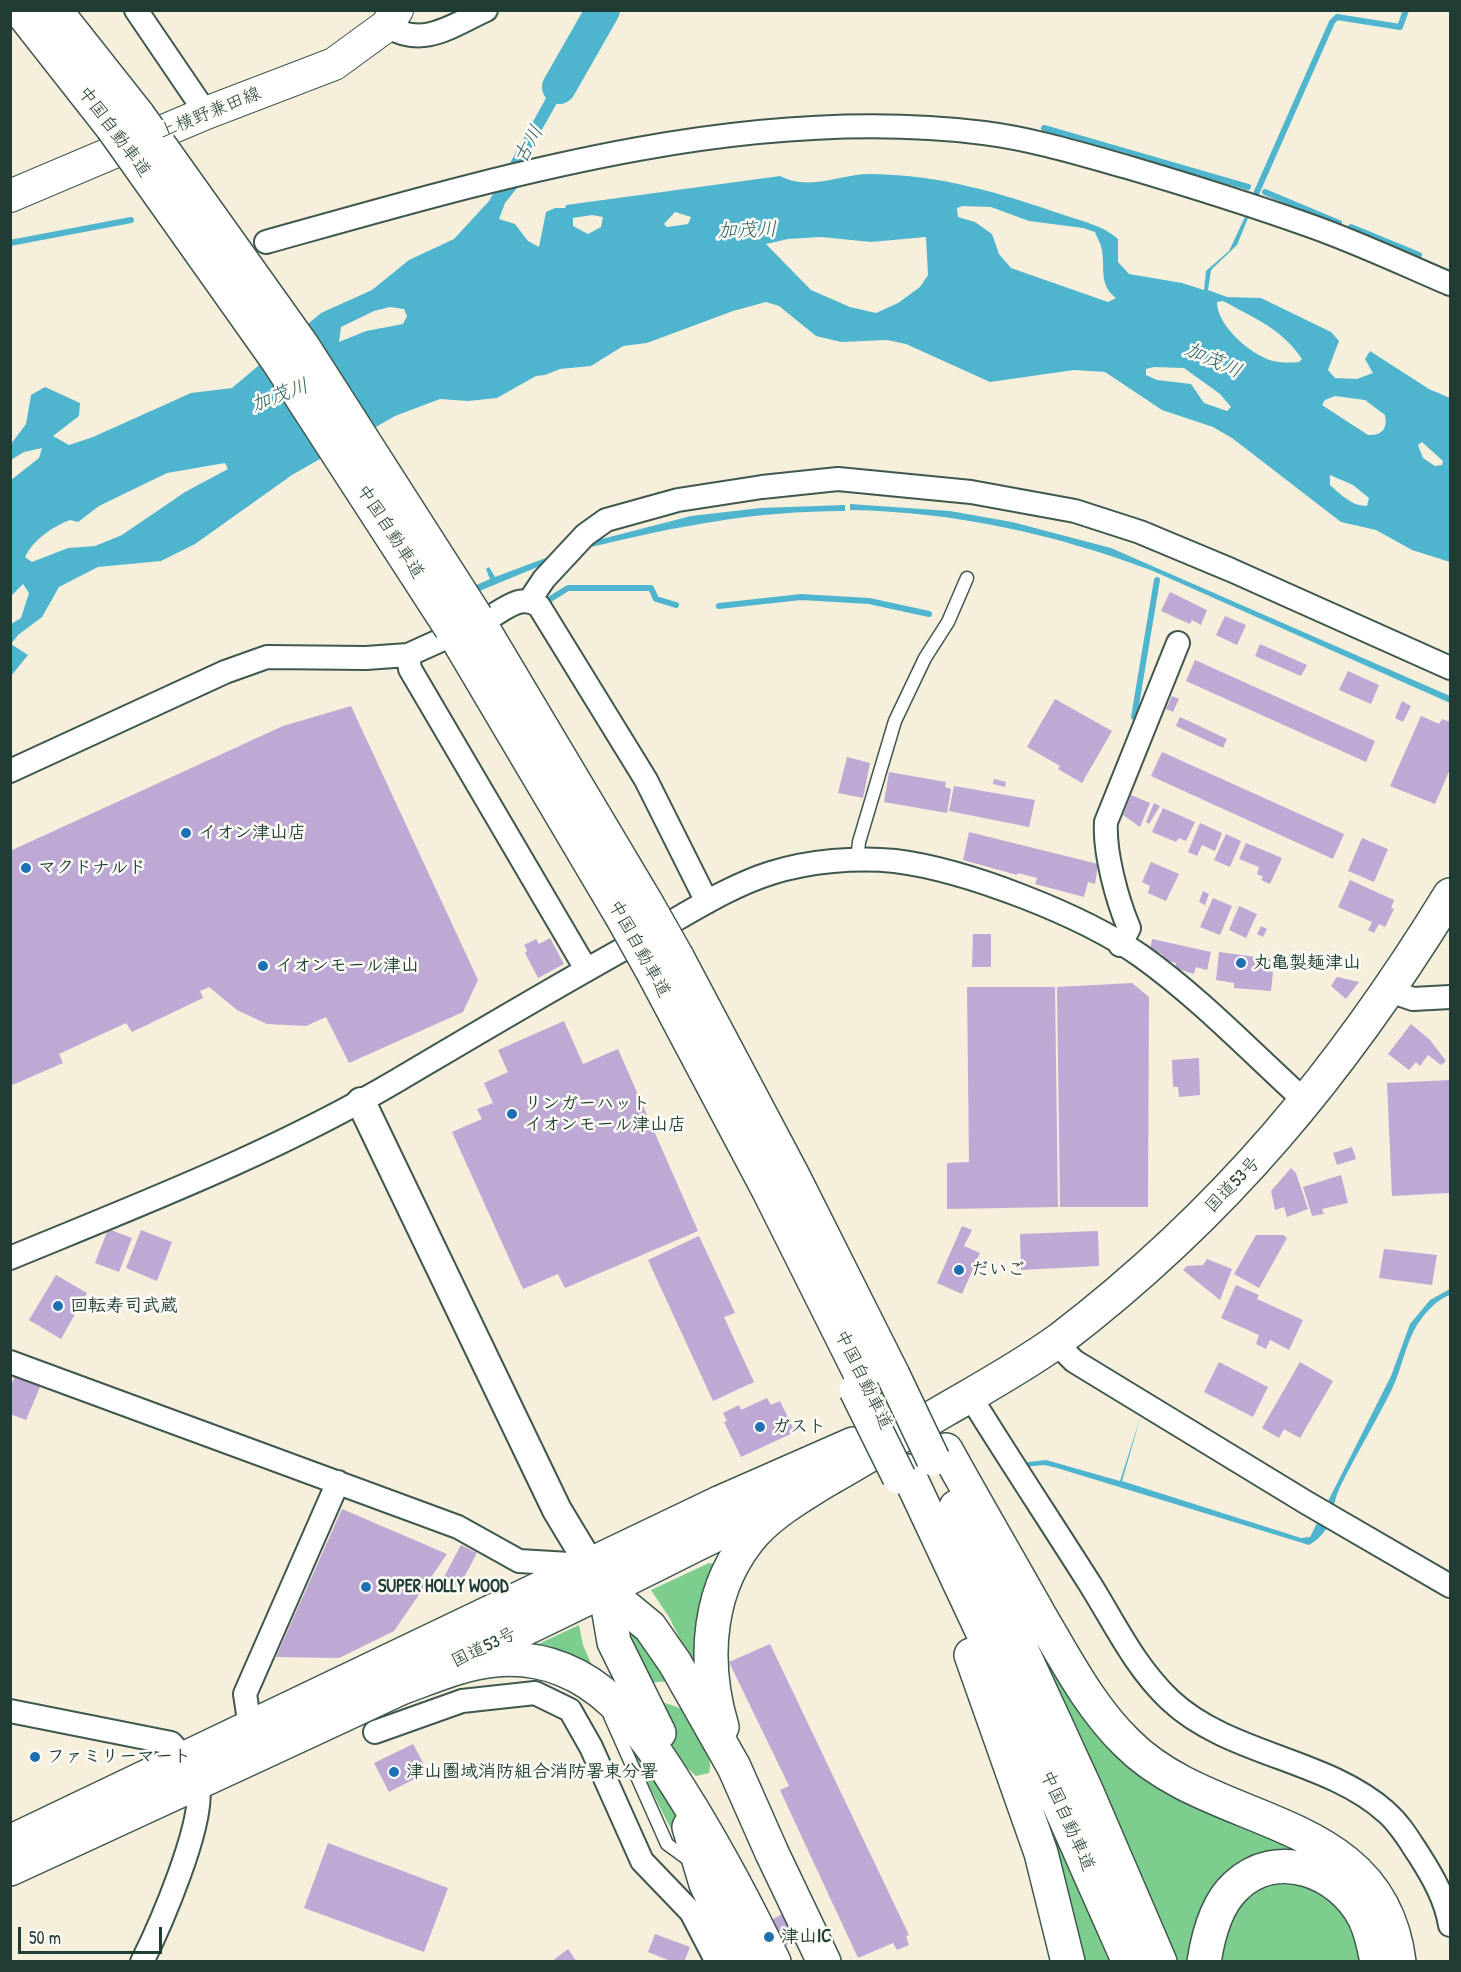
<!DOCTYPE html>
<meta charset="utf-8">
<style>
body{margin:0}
#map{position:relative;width:1461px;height:1972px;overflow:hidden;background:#f6efdc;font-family:"Patrick Hand",sans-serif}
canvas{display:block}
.frame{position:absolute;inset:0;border:12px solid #1f3d34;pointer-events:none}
.scale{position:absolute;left:18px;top:1927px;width:144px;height:27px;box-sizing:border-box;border:3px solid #1f3d34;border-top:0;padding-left:8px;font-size:18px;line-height:21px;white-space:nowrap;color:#1f3d34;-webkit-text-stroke:4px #fdfcf7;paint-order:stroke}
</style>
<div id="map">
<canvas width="1461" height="1972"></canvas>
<div class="frame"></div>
<div class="scale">50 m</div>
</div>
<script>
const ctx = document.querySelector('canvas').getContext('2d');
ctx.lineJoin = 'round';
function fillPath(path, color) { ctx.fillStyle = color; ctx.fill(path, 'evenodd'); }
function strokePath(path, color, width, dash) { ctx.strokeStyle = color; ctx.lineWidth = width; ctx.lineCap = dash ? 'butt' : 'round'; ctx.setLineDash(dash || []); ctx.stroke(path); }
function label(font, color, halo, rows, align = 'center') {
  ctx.font = font + ' "Patrick Hand","Klee One",sans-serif'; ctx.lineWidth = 5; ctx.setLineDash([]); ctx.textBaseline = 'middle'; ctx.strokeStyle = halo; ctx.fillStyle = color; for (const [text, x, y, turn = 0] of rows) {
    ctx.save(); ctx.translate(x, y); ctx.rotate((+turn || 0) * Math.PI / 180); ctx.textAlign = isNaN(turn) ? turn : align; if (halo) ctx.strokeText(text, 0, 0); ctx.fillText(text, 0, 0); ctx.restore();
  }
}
const green = new Path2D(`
 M709 1563 718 1564C701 1601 694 1631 696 1671L669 1617 651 1590Z
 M1022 1608 1086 1710 1335 1863 1264 1858 1190 1961H1175Z
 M622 1616 671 1681 645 1683Z
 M579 1625 583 1645 596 1675 532 1647Z
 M654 1701C664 1703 678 1705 686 1713 696 1723 715 1760 709 1773L696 1776 682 1763 644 1704Z
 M1001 1710 1109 1961H1078Z
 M627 1734 664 1781 684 1832 676 1839 628 1744Z
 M1274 1882 1318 1888 1352 1922 1364 1962H1214L1220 1933 1243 1898Z`);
const water = new Path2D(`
 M576 44 587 50 527 156 517 188 505 203 499 219 515 224 528 241 539 247 546 212 555 208H565L566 205 780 176C812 192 840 173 873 174 940 175 1001 193 1064 215 1082 221 1104 226 1118 239V262L1129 274 1182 283 1204 290 1206 271 1229 251 1245 217 1248 218 1237 245 1211 270 1208 290 1227 297 1261 298 1331 332 1339 341 1328 370 1335 378 1357 379 1373 373 1365 359 1370 351 1429 389 1450 398V562L1412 550 1376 530 1341 522 1232 438 1213 427 1162 410 1105 372 1074 370 990 382 906 344 887 340 841 342 816 336 779 306 766 302 733 311 647 343 623 346 591 366 560 369 545 375 536 376 497 398 468 401 440 399 395 416 292 475 195 544 161 561 98 567 59 587 42 617 18 635 11 644 28 655 11 676V624L21 618 29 593 23 584 11 596V480L39 458 42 448 24 452 11 460V444L26 424 31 395 45 387 80 403 79 416 53 436 69 445 93 437 191 393 232 388 321 313 372 290 409 260 454 239 489 201ZM963 206 991 207 1029 221 1083 228 1095 232C1097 238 1101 244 1102 250 1105 270 1099 285 1116 298L1108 302 1011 268 999 254 992 234 975 222 958 217 957 208ZM675 212 691 217 688 224 667 227 664 224ZM592 215 603 217 601 227 588 234 573 226V218ZM821 237 871 242 926 237 928 275 920 287 898 303 876 313 850 307 811 290 766 244 788 239ZM1223 301C1254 318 1281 328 1302 359L1299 362C1288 363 1275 363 1265 358 1246 350 1217 324 1217 302ZM390 307 404 309 407 316 403 324 366 331 339 342 341 327 374 311ZM1154 367 1184 368 1220 394 1231 407 1227 411 1204 403 1191 384 1157 380 1146 375V369ZM1335 396 1365 400 1385 415C1388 428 1382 436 1368 435L1322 405 1325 400ZM1422 442 1443 461 1442 465 1435 466 1423 458 1418 445ZM225 463 228 469 185 492 122 535 95 546 68 548 32 562 25 557C34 539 52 527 70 520L78 522 99 506 167 473ZM1330 475 1353 485 1369 498 1367 506C1352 506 1341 495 1330 485Z
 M850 504 950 511 1012 522 1111 548 1450 696V703L1153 571C1055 534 956 512 850 510Z
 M845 505V511C755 511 678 526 591 547L594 541 691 516 760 508Z
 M559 553 557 559 477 592 474 586 490 579 486 569 489 567 495 577Z
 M1450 1289V1295C1437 1299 1425 1313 1417 1325 1405 1345 1402 1368 1392 1389 1376 1422 1356 1454 1340 1487 1329 1511 1336 1529 1309 1545L1057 1468 1044 1465 1024 1467 1019 1463 1046 1460 1120 1481 1141 1416 1122 1481 1301 1538 1310 1537 1391 1376 1410 1324 1430 1300Z`);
const stream = new Path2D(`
 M1044 128 1248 187
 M1265 192 1339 223
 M1252 203 1332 22 1337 17 1400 27 1406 10
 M1351 227 1419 255
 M10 243 131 220
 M550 606 547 601 568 588H651L656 599 676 605
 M719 606 801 597 869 601 929 614
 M1134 717 1157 580`);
const river = new Path2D(`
 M559 87 603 10`);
const building = new Path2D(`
 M1170 592 1207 610 1201 625 1192 620 1190 624 1161 611Z
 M1225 616 1246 625 1237 645 1216 635Z
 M1260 644 1307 665 1301 676 1255 656Z
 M1195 660 1375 741 1366 762 1186 681Z
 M1348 671 1379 685 1371 704 1339 690Z
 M1172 696 1179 699 1173 712 1166 709Z
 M1055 699 1112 731 1082 783 1058 769 1060 766 1027 747Z
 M1402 701 1411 706 1403 722 1395 718Z
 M351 706 478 980 463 1012 349 1063 326 1017 306 1026 267 1024 237 1010 209 987 200 991 203 998 132 1032 126 1023 59 1054 63 1063 10 1086V851L283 726Z
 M1421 716 1439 724 1442 719 1450 722V769L1435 804 1390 786Z
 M1180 717 1227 739 1223 748 1176 726Z
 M1162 752 1344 834 1333 859 1151 776Z
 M847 757 870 763 863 798 838 793Z
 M889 772 946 782 945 787 951 789 947 813 884 802Z
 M994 779 1006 782 1005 787 993 784Z
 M954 786 1035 800 1029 827 949 811Z
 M1131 795 1150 803 1140 827 1123 815Z
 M1154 803 1160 806 1149 824 1146 822Z
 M1163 808 1195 822 1186 841 1179 838 1176 842 1152 832Z
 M1200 823 1222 833 1215 851 1202 845 1197 856 1188 852Z
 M969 832 1098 864 1095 884 1088 882 1084 897 1035 884 1037 878 1018 873 1017 875 963 860Z
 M1226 834 1241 841 1230 867 1214 860Z
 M1362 838 1388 849 1374 882 1348 871Z
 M1246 843 1282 858 1270 884 1261 880 1263 877 1257 874 1259 867 1239 859Z
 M1151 862 1179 874 1166 901 1148 893 1150 886 1142 882Z
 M1350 880 1394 900 1391 908 1394 909 1385 927 1379 924 1374 933 1368 930 1372 922 1338 907Z
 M1203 891 1209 894 1205 905 1199 902Z
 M1213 898 1232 906 1220 935 1200 927Z
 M1239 906 1257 914 1246 938 1229 930Z
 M1261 926 1267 929 1263 937 1257 934Z
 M973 934H991V967H972Z
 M550 938 564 964 538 978 525 953 527 951 524 945 536 939 539 944Z
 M1152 939 1211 952 1207 970 1196 967 1194 974 1175 968 1176 963 1164 960 1162 954 1150 951Z
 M1219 952 1271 959 1269 971 1273 972 1271 991 1234 988V983L1216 980Z
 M1337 977 1359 982 1346 999 1331 986Z
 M1132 983 1149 997 1148 1207H1060L1057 987Z
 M967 987H1055L1058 1207 947 1209V1163L969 1162Z
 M564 1021 583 1064 618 1049 698 1231 565 1288 558 1274 523 1289 452 1132 482 1119 477 1109 493 1103 484 1083 508 1072 498 1050Z
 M1411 1024 1430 1040 1446 1061 1441 1065 1428 1055 1420 1066 1416 1062 1409 1070 1388 1054Z
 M1199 1058 1200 1095 1179 1097 1178 1087H1173L1172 1060Z
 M1450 1080V1193L1392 1196 1387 1083Z
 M1352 1147 1356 1159 1337 1165 1333 1153Z
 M1291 1168 1296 1173 1308 1209 1287 1217 1284 1207 1275 1210 1271 1191Z
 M1341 1175 1348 1203 1322 1209 1324 1214 1312 1216 1303 1187Z
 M962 1226 972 1230 964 1246 980 1253 962 1294 937 1283Z
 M108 1229 132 1238 119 1272 95 1263Z
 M141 1230 172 1242 157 1281 126 1268Z
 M1098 1231 1099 1266 1021 1270 1020 1234Z
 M1256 1235H1283L1287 1238 1259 1288 1234 1274Z
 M699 1236 735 1313 724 1317 754 1382 713 1401 648 1260Z
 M1384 1249 1437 1255 1432 1285 1379 1278Z
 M1207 1259 1232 1269 1220 1300 1183 1270 1187 1266 1203 1265Z
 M56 1275 87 1293 61 1339 29 1320Z
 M1236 1285 1259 1295 1257 1299 1303 1320 1289 1350 1270 1340 1266 1349 1256 1344 1259 1335 1221 1318Z
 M1219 1362 1268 1387 1253 1417 1204 1392Z
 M1300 1362 1333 1381 1300 1438 1284 1429 1279 1438 1262 1428Z
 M16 1374 41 1385 26 1420 10 1414V1388Z
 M767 1398 771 1405 780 1401 795 1432 741 1457 724 1422 727 1421 723 1413 739 1405 741 1410Z
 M342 1509 447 1554 394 1631 339 1658 276 1657Z
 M461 1545 477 1553 459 1587 443 1579Z
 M770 1644 909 1935 906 1936 909 1945 897 1950 893 1943 858 1958 780 1790 789 1786 729 1662Z
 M413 1744 428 1772 389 1792 374 1763Z
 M328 1843 448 1888 424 1952 304 1908Z
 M799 1906 812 1932 753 1962 725 1943Z
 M655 1934 690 1947 684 1962H673L648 1952Z
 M568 1949 577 1962H551Z`);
const service = new Path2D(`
 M857 861 859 842 895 721 925 658 948 622 967 578
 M610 1716 667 1844 693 1863`);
const minor = new Path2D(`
 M136 10 206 113
 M386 26C424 48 449 27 486 10
 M266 242C495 178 744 103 984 133 1032 139 1081 154 1127 167 1188 185 1249 204 1308 225 1357 242 1403 264 1450 284
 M530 600 544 579 585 535 606 520 678 500 762 487 838 479 971 492 1075 511 1140 532 1231 570 1450 668
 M492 616C508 607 522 594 539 606L646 780 707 902
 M439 641 408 655 410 669 586 969
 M10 771 225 672 267 657 366 658 408 655
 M1120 945 1129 928C1117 900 1104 852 1106 822L1178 643
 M1390 991 1413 999 1450 997
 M10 1258C141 1204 276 1152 398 1080 481 1031 563 982 647 936 687 914 727 887 771 873 809 861 856 857 895 861 967 870 1082 915 1141 956 1201 999 1252 1053 1306 1102
 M1055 1342 1074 1361 1307 1503 1450 1586
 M10 1362 458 1527 519 1561 586 1565
 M970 1396C1009 1459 1050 1521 1090 1584 1115 1624 1135 1667 1170 1700 1228 1755 1327 1759 1386 1812 1400 1824 1409 1840 1419 1855 1433 1877 1446 1900 1450 1925
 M10 1711 171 1743C182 1755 195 1769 198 1786 205 1823 160 1926 142 1962
 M250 1727 245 1694 338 1482
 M375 1732 462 1701 535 1693 570 1710 591 1747 642 1861 691 1912 717 1962`);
const tertiary = new Path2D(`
 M361 1102 557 1510 601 1583`);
const secondary = new Path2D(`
 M10 196 206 113 334 64 386 26 397 10`);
const trunk = new Path2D(`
 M10 1842 721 1502 853 1444
 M10 1869C240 1763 469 1659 695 1545 740 1523 785 1501 830 1478 869 1456 907 1432 945 1410 983 1388 1023 1366 1059 1340 1224 1214 1342 1071 1450 895`);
const motorway = new Path2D(`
 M20 10 112 127
 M55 10 138 115
 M476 617 647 904
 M451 628 621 915
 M677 957 793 1176 893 1375
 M654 974 769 1191 866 1385
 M946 1450C977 1506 1009 1561 1040 1616 1066 1660 1090 1707 1127 1743 1213 1830 1381 1811 1399 1962
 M907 1471 983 1633 1129 1962
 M956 1507 1086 1790 1160 1962
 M605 1590 650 1627 675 1663 734 1767 772 1853 824 1962
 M605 1590 614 1642 659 1733
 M971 1655 1041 1853 1068 1962
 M395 1690C427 1679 461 1663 495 1660 595 1651 645 1733 690 1806 721 1857 748 1908 774 1962
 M722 1727C702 1660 707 1585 756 1531 777 1509 806 1493 831 1477
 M689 1827 706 1884 743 1962
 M1204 1962C1208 1936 1216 1904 1236 1886 1277 1847 1340 1871 1364 1917 1371 1931 1374 1946 1377 1962`);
const motorwayBridge = new Path2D(`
 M138 115 302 345 476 617
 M112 127 278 361 451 628
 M647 904 677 957
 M621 915 654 974
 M893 1375 933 1459
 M856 1390 899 1477`);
const markers = [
 [186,833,6,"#1f6fb2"],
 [26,868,6,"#1f6fb2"],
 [1241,963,6,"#1f6fb2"],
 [263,966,6,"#1f6fb2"],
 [512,1114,6,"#1f6fb2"],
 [959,1270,6,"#1f6fb2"],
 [58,1306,6,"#1f6fb2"],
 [760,1427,6,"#1f6fb2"],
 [366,1587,6,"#1f6fb2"],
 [35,1757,6,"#1f6fb2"],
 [394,1772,6,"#1f6fb2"],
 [769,1937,6,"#1f6fb2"]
];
const streetNames = [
 ["上横野兼田線",210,113,-22],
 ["中国自動車道",114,132,53],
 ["中国自動車道",390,532,57],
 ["中国自動車道",639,949,61],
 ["国道53号",1233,1185,-46],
 ["中国自動車道",863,1380,64],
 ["国道53号",484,1648,-26],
 ["中国自動車道",1067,1821,66]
];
const poiNames = [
 ["イオン津山店",198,833],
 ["マクドナルド",38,868],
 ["丸亀製麺津山",1253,963],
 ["イオンモール津山",275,966],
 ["リンガーハット",524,1104],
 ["イオンモール津山店",524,1125],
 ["だいご",971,1270],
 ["回転寿司武蔵",70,1306],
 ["ガスト",772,1427],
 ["SUPER HOLLY WOOD",378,1587],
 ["ファミリーマート",47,1757],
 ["津山圏域消防組合消防署東分署",406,1772],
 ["津山IC",781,1937]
];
const waterNames = [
 ["古川",529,145,-61],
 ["加茂川",747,231,-2],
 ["加茂川",1213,361,24],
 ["加茂川",280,396,-21]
];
fillPath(green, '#7ccd8e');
fillPath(water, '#4fb5ce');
strokePath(stream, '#4fb5ce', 6);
strokePath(river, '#4fb5ce', 34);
fillPath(building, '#bea8d4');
strokePath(service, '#3f584d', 15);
strokePath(minor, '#3f584d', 26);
strokePath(tertiary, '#3f584d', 32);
strokePath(secondary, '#3f584d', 34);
strokePath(trunk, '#3f584d', 36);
strokePath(motorway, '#3f584d', 36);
strokePath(service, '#fff', 12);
strokePath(minor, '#fff', 22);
strokePath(tertiary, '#fff', 28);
strokePath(secondary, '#fff', 32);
strokePath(trunk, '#fff', 33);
strokePath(motorway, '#fff', 33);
strokePath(motorwayBridge, '#3f584d', 36, []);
strokePath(motorwayBridge, '#fff', 33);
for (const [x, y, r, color] of markers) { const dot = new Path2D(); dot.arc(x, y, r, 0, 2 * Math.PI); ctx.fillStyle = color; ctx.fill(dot); strokePath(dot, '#fdfcf7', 2); }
label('18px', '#1f3d34', '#fdfcf7', streetNames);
label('bold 18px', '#1f3d34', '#fdfcf7', poiNames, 'left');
label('italic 20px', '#2d6162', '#fdfcf7', waterNames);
</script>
